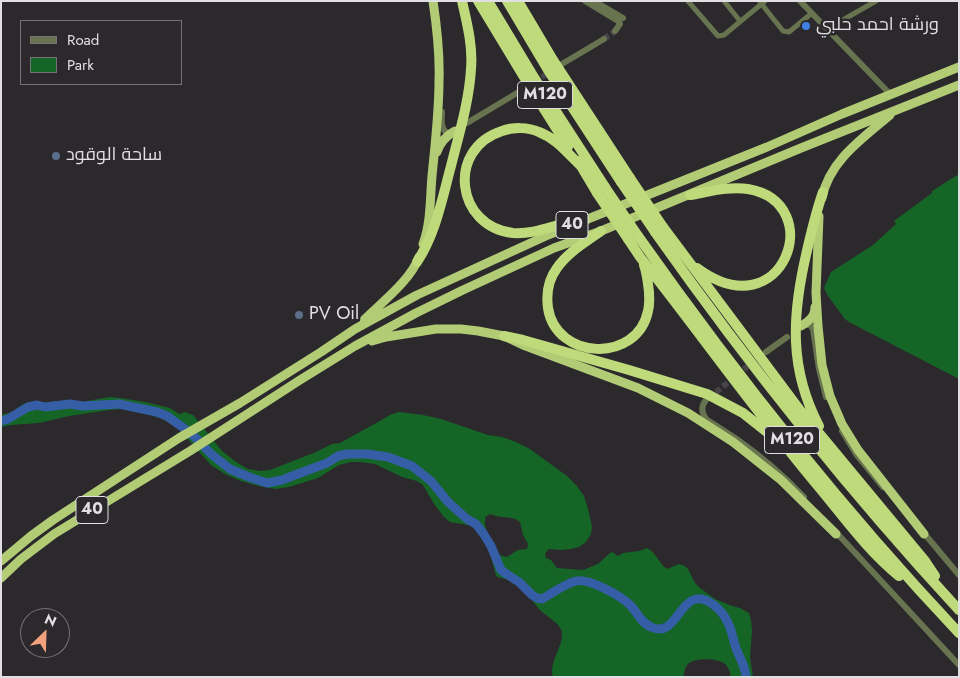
<!DOCTYPE html>
<meta charset="utf-8">
<style>
body{margin:0}
#map{position:relative;width:960px;height:678px;overflow:hidden;background:#2c292d;font-family:Jost,sans-serif}
canvas{display:block}
.frame{position:absolute;inset:0;border:2px solid #e1dfe2;pointer-events:none}
.legend{position:absolute;left:20px;top:20px;width:162px;height:65px;box-sizing:border-box;background:#2c292d;border:1px solid #747275;margin:0;padding:6px 9px;list-style:none;font-size:15px;color:#e1dfe2}
.legend li{display:flex;align-items:center;gap:10px;height:25px}
.legend b{width:25px;border:1px solid #747275}
.north{position:absolute;left:20px;top:608px;width:50px;height:50px;box-sizing:border-box;background:#2c292d;border:1px solid #747275;border-radius:50%;rotate:24deg;font-size:14px;font-weight:700;line-height:20px;text-align:center;color:#e1dfe2}
.north::after{content:'';display:block;margin:auto;width:18px;height:22px;background:#f1a17c;clip-path:polygon(50% 0,100% 100%,50% 72%,0 100%)}
</style>
<div id="map">
<canvas width="960" height="678"></canvas>
<div class="frame"></div>
<ul class="legend">
<li><b style="height:6px;background:#68744f"></b>Road</li>
<li><b style="height:14px;background:#146526"></b>Park</li>
</ul>
<div class="north">N</div>
</div>
<script>
const ctx = document.querySelector('canvas').getContext('2d');
ctx.lineJoin = 'round';
function fillPath(path, color) { ctx.fillStyle = color; ctx.fill(path, 'evenodd'); }
function strokePath(path, color, width, dash) { ctx.strokeStyle = color; ctx.lineWidth = width; ctx.lineCap = dash ? 'butt' : 'round'; ctx.setLineDash(dash || []); ctx.stroke(path); }
function label(font, color, halo, rows, align = 'center') {
  ctx.font = font + ' Jost,Cairo,sans-serif'; ctx.lineWidth = 5; ctx.setLineDash([]); ctx.textBaseline = 'middle'; ctx.strokeStyle = halo; ctx.fillStyle = color; for (const [text, x, y, turn = 0] of rows) {
    ctx.save(); ctx.translate(x, y); ctx.rotate((+turn || 0) * Math.PI / 180); ctx.textAlign = isNaN(turn) ? turn : align; if (halo) ctx.strokeText(text, 0, 0); ctx.fillText(text, 0, 0); ctx.restore();
  }
}
const green = new Path2D(`
 M959 174V379L849 322 845 319 828 296 824 288 831 272 873 245 896 224 894 221 932 193V191Z
 M110 397 120 398 145 402 170 408 179 414 185 412 193 415 222 451 236 462 248 469 260 471 270 470 316 452 332 444 340 443 378 422 390 415 399 412 423 415 441 419 488 435 502 437 516 442 530 449 567 476 576 485 584 496 588 509 592 527 591 534 586 542 579 547 571 549 562 550 549 549 547 551 545 554 546 558 551 560 557 568 583 570 598 564 610 553 612 552 618 556 623 553 639 551 647 548C657 553 659 564 667 569L679 564 685 566 688 569 695 583 700 588 715 599 732 606 740 608 749 613 751 620 752 631 750 657 753 677H731C730 673 729 668 726 665 720 658 694 657 687 665 685 668 684 673 683 677H553C549 662 561 650 562 636 564 625 547 617 540 610 532 602 527 590 518 583 511 578 503 580 496 576L490 552 478 530 474 526 450 522 444 517 434 504 423 485 417 481 402 477 375 464 360 462H351L339 465 318 478 289 487 275 489 259 486 241 481 225 474 211 465 177 427 160 418 146 414 121 409 109 410 69 416 39 423 11 425 1 427V415L12 412 23 404 32 402 40 403 59 401 81 402ZM490 514C494 515 498 517 503 517 510 518 514 517 520 522L523 535 528 544 527 549 518 550 507 557 499 555C495 547 483 529 485 520 485 516 486 517 490 514Z`);
const river = new Path2D(`
 M1 421 8 419 28 407 37 405 45 407 70 404 83 406 119 404 157 412 167 416 181 426 195 437 211 454 230 469 249 477 267 483 282 480 303 472 327 463 338 456 347 454H367L388 457 412 466 431 481 448 502 467 519 476 524 483 533 491 546 501 570 508 575 519 582 532 595 537 598 542 599C553 593 564 584 576 581 589 578 621 596 630 605 638 613 641 623 651 627 673 637 677 607 693 600 706 594 723 611 728 623 732 630 733 640 736 648 740 659 745 665 746 677`);
const tertiaryTunnel = new Path2D(`
 M604 39 615 31
 M534 82 553 70
 M709 398 754 361`);
const minor = new Path2D(`
 M688 1 718 36 724 35 765 1
 M724 1 740 21
 M760 2 783 31 789 32 812 13
 M827 29 876 1`);
const tertiary = new Path2D(`
 M585 1 618 21 620 24 615 31
 M594 1 623 18
 M800 1 891 95
 M562 64 604 39
 M442 112C442 120 440 128 447 133L453 131
 M467 123 522 90
 M803 325H810L813 329 819 369 826 397
 M766 352 787 337
 M706 400C701 406 701 412 706 419 716 426 728 433 738 440 762 457 784 476 804 497
 M842 431 856 454 883 487
 M834 530 959 665
 M923 532 959 575`);
const trunk = new Path2D(`
 M437 152C440 142 446 136 455 131
 M822 198C829 161 863 138 890 115
 M819 216 816 293 818 326 822 365 830 396 842 424 858 450 924 534
 M423 244C431 223 430 199 432 176 435 145 439 113 439 81 440 54 437 28 433 1
 M364 320C381 303 411 280 419 257
 M801 326C809 321 815 317 815 307
 M372 341 386 337 436 329H461L478 331 504 336 523 345 638 388 688 413 733 442 781 480 836 534
 M1 561 31 536 53 520 179 438 240 403 321 352 355 329 417 295 548 235 767 147 842 114 959 67
 M1 578 21 559 54 534 190 451 300 380 355 346 416 313 463 290 554 248 601 231 801 148 959 85`);
const motorway = new Path2D(`
 M478 1 527 82 568 147
 M488 1 535 79 605 187
 M507 1 548 70 621 182
 M518 1 553 60 630 178
 M578 161 597 193
 M580 165C567 153 557 139 539 132 528 127 513 127 502 131 446 149 456 227 513 233 528 234 541 230 555 226 565 223 575 222 585 220
 M690 195C708 192 729 186 748 189 829 203 783 332 697 268
 M663 227 799 409 925 561 935 576
 M601 231C586 242 568 252 557 268 548 280 546 293 548 308 556 360 637 364 648 311 650 304 649 298 649 292 648 283 647 273 644 265
 M655 232C748 364 849 491 959 610
 M638 236C736 375 842 509 959 633
 M628 239 640 257C700 333 756 412 818 486 844 517 868 551 899 576
 M417 262C436 233 442 199 451 166 459 134 469 102 471 69 473 46 467 23 462 1
 M504 336 523 340 629 370 707 394 743 413 772 436
 M819 426C789 369 792 316 806 255 811 233 816 212 823 192`);
const motorwayBridge = new Path2D(`
 M630 178 663 227
 M621 182 655 232
 M605 187 638 236
 M597 193 628 239`);
const markers = [
 [806,26,5,"#3f7fe0"],
 [56,156,5,"#5c6f8a"],
 [299,315,5,"#5c6f8a"]
];
const shields = [
 [545,95,55],
 [572,225,32],
 [792,440,55],
 [92,510,32]
];
const shieldNames = [
 ["M120",545,95],
 ["40",572,225],
 ["M120",792,440],
 ["40",92,510]
];
const poiNames = [
 ["ورشة احمد حلبي",816,26],
 ["ساحة الوقود",66,156],
 ["PV Oil",309,315]
];
fillPath(green, '#146526');
strokePath(river, '#365ea6', 9);
strokePath(tertiaryTunnel, '#474448', 6, [6, 3]);
strokePath(minor, '#68744f', 5);
strokePath(tertiary, '#68744f', 6);
strokePath(trunk, '#b2cc75', 9);
strokePath(motorway, '#beda7b', 10);
strokePath(motorwayBridge, '#beda7b', 10);
for (const [x, y, r, color] of markers) { const dot = new Path2D(); dot.arc(x, y, r, 0, 2 * Math.PI); ctx.fillStyle = color; ctx.fill(dot); strokePath(dot, '#2c292d', 2); }
for (const [x, y, w] of shields) { const box = new Path2D(); box.roundRect(x - w / 2, y - 13.5, w, 27, 4); ctx.fillStyle = '#2c292d'; ctx.fill(box); strokePath(box, '#e1dfe2', 1); }
label('bold 16px', '#e1dfe2', null, shieldNames);
label('18px', '#e1dfe2', '#2c292d', poiNames, 'left');
</script>
